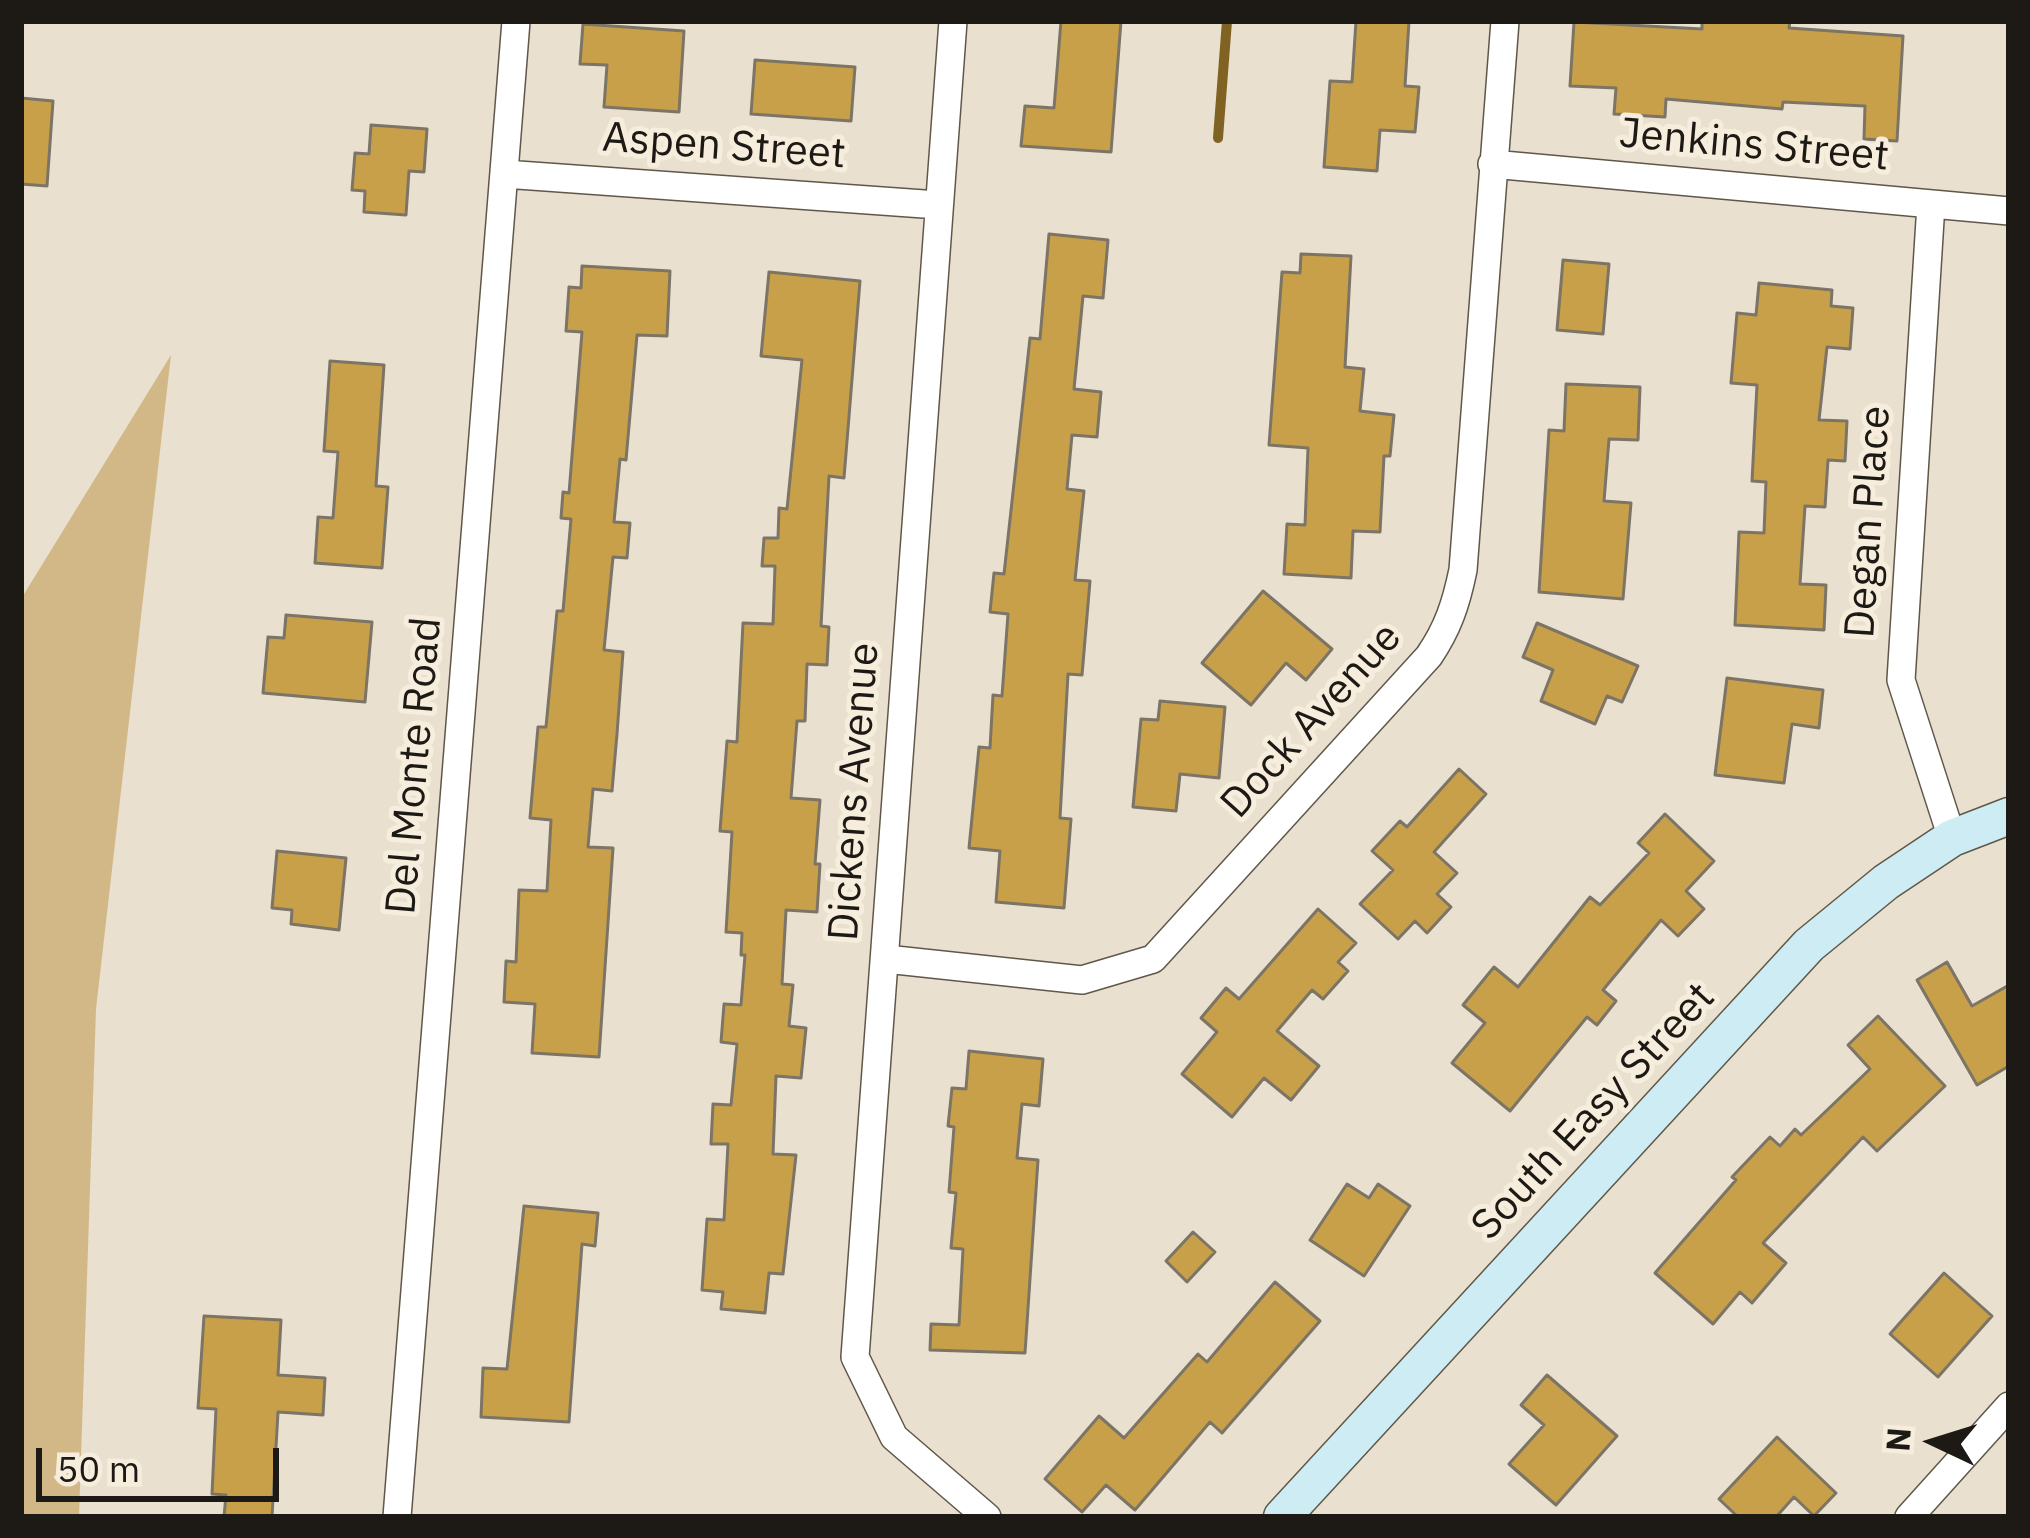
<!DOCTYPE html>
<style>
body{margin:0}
#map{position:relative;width:2030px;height:1538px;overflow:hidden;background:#e9e0cf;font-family:"IBM Plex Sans",sans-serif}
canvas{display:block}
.frame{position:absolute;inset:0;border:24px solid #1d1914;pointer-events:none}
.north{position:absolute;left:1874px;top:1382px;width:120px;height:120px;-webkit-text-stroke:9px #f6eddc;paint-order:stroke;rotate:274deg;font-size:33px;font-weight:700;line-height:48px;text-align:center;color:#1d1914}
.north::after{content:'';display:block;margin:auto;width:42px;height:54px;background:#1d1914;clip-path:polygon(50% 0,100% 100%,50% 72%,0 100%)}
.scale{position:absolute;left:36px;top:1448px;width:243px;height:54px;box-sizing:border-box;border:6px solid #1d1914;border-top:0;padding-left:15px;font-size:36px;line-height:42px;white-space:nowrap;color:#1d1914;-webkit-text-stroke:9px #f6eddc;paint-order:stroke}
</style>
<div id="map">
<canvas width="2030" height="1538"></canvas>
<div class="frame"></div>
<div class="north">N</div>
<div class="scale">50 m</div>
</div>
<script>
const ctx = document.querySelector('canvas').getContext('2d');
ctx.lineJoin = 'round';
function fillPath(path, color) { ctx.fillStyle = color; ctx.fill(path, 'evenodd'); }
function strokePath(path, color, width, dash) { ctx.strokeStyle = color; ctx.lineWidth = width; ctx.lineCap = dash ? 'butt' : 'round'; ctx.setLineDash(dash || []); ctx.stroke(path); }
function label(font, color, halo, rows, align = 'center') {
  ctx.font = font + ' "IBM Plex Sans",sans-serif'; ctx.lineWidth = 10; ctx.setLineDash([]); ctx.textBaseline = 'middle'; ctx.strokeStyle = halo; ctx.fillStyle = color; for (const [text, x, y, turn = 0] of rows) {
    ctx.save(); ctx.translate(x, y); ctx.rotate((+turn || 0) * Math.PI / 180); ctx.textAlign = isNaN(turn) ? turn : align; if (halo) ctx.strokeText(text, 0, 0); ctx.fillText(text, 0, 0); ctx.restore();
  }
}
const green = new Path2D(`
 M171 355 96 1009 79 1517H21V599Z`);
const stream = new Path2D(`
 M1218 138 1227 21`);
const building = new Path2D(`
 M1061 21H1121L1111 152 1021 146 1025 106 1054 108Z
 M1356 21H1409L1405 86 1419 87 1415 132 1380 130 1377 171 1324 167 1330 81 1352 82Z
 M1702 21H1790L1789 28 1903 36 1897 141 1864 139 1865 106 1783 102 1782 109 1666 99 1665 117 1614 114 1616 88 1570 86 1574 22 1702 29Z
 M583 24 684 31 679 112 604 107 607 65 580 64Z
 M755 60 855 67 851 121 751 114Z
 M21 98 53 101 47 186 21 184Z
 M371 125 427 129 424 172 409 171 406 215 364 212 365 191 352 190 355 153 369 154Z
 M1049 234 1108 240 1103 298 1083 296 1074 389 1101 392 1097 437 1072 435 1067 489 1084 491 1075 580 1090 581 1082 675 1068 674 1060 818 1071 819 1064 908 996 902 1000 851 969 848 979 747 990 748 993 695 1002 696 1008 614 990 612 994 573 1004 574 1030 338 1040 339Z
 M1301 254 1351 256 1345 367 1364 369 1360 411 1394 415 1390 456H1384L1380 532 1353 531 1351 578 1284 574 1287 524 1305 525 1308 448 1269 445 1282 272 1300 273Z
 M1563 260 1609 264 1603 334 1557 330Z
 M582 266 670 271 667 336 637 335 626 460 620 459 614 522 630 523 627 558 613 557 604 650 623 652 617 734 612 791 593 789 588 847 613 848 599 1057 532 1053 535 1004 504 1002 506 961 516 962 519 890 547 891 551 820 530 818 538 727H546L557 611H563L571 519 561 518 563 492 569 493 582 332 566 331 569 287 581 288Z
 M769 272 860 281 844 478 829 476 821 626 829 627 827 665 807 664 805 721H797L791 798 820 800 815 864H820L817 912 786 910 782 984 793 985 789 1026 806 1028 801 1078 776 1076 773 1154 796 1155 783 1274 769 1273 765 1313 721 1309 723 1292 702 1290 707 1219 724 1220 728 1144H711L713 1104 731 1105 737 1044 721 1042 724 1004 741 1005 745 955H741L742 933 726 932 732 832 720 831 727 741 737 742 743 623 773 624 775 566H762L764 538H778L779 508 787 509 802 360 761 356Z
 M1759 283 1832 290 1831 306 1853 308 1850 349 1827 347 1819 420 1847 421 1845 461 1828 460 1825 507 1805 506 1800 584 1826 585 1824 630 1735 625 1739 532 1764 533 1766 482 1752 481 1757 385 1731 383 1737 313 1756 315Z
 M330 361 384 365 376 486 388 487 382 568 315 563 318 517 333 518 338 452 324 451Z
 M1566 384 1640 387 1638 440 1609 439 1604 501 1631 503 1623 599 1539 592 1549 430 1564 431Z
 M1263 591 1332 649 1306 680 1286 663 1251 705 1202 663Z
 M286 615 372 622 365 702 263 693 268 637 284 638Z
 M1537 623 1638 666 1622 702 1607 696 1595 724 1541 701 1553 670 1523 657Z
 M1727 678 1823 690 1819 728 1792 724 1784 783 1715 775Z
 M1160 701 1225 707 1219 778 1180 774 1176 811 1133 807 1141 719 1158 720Z
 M1459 769 1486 794 1434 852 1457 873 1437 894 1451 907 1427 933 1415 921 1398 939 1360 904 1393 870 1372 851 1400 821 1407 827Z
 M1665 814 1714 861 1686 891 1704 909 1678 936 1661 920 1603 990 1616 1001 1597 1025 1587 1017 1510 1111 1452 1063 1485 1023 1463 1005 1494 967 1518 987 1590 897 1600 905 1649 853 1638 843Z
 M277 851 346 858 339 930 291 924 292 910 272 908Z
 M1318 909 1356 943 1338 962 1348 971 1323 999 1312 990 1277 1031 1319 1066 1291 1100 1264 1078 1232 1117 1182 1074 1217 1032 1201 1018 1226 988 1239 999Z
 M1947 962 1972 1006 2009 985V1066L1977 1085 1917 980Z
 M1878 1016 1945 1086 1877 1151 1863 1137 1763 1243 1786 1263 1752 1303 1740 1292 1713 1324 1655 1273 1736 1180 1732 1177 1770 1137 1780 1146 1795 1129 1801 1135 1870 1069 1848 1045Z
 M969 1051 1043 1059 1039 1106 1022 1104 1017 1158 1038 1160 1025 1353 930 1350 931 1324 959 1325 963 1249 951 1248 956 1193 949 1192 954 1127 948 1126 952 1088 966 1089Z
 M1347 1184 1369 1198 1378 1184 1410 1206 1364 1276 1310 1240Z
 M524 1206 598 1213 595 1246 582 1244 569 1422 481 1417 483 1368 507 1369Z
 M1193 1232 1215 1252 1187 1282 1166 1261Z
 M1944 1273 1992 1316 1938 1377 1890 1334Z
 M1275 1282 1320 1321 1222 1433 1210 1422 1135 1510 1106 1485 1082 1512 1045 1479 1099 1416 1124 1438 1198 1354 1207 1362Z
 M204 1316 281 1320 278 1375 325 1378 323 1415 278 1412 272 1517H224L226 1495 212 1494 216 1409 198 1408Z
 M1547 1375 1617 1436 1556 1505 1509 1464 1544 1425 1521 1405Z
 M1777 1437 1836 1493 1814 1516 1794 1497 1776 1517H1738L1719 1499Z`);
const street = new Path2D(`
 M953 21 855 1357 894 1437 987 1517
 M1492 164 2009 211
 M504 174 938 205
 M1931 204 1901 680 1952 838
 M886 959 1082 980 1153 959 1429 656C1448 628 1456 604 1463 570L1505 21
 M397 1517 516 21
 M1909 1517 2009 1406`);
const secondary = new Path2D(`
 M1282 1517 1809 945 1886 882 1952 838 2009 816`);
const streetNames = [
 ["Jenkins Street",1754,146,5],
 ["Aspen Street",724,147,4],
 ["Degan Place",1869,522,-86],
 ["Dock Avenue",1312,721,-48],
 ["Del Monte Road",415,766,-85],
 ["Dickens Avenue",855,792,-86],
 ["South Easy Street",1594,1112,-47]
];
fillPath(green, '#d2b886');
strokePath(stream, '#806323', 10);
fillPath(building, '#c9a04a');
strokePath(building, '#7c7465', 3);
strokePath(street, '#5f5849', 30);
strokePath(secondary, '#5f5849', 39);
strokePath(street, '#fff', 27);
strokePath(secondary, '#cdecf4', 36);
label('42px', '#1d1914', '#f6eddc', streetNames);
</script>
